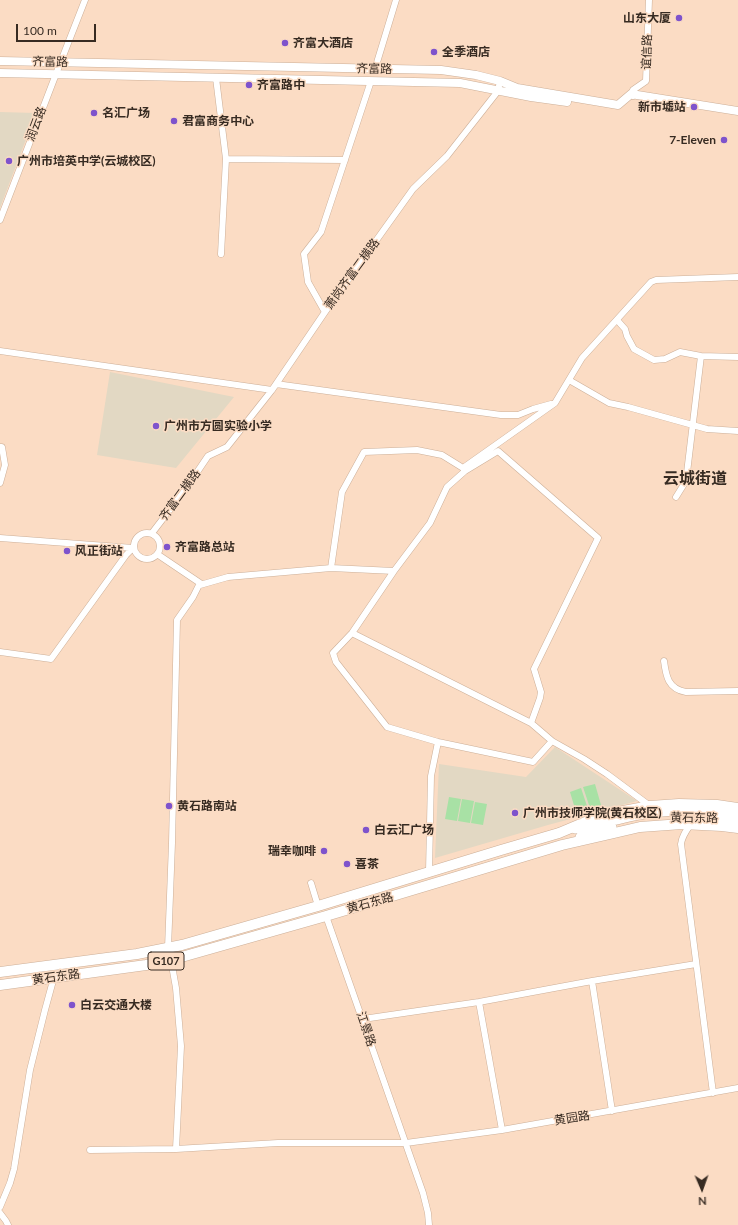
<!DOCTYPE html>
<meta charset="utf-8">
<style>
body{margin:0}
#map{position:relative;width:738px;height:1225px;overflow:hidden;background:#fbdcc4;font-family:Lato,sans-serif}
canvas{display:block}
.north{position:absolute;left:682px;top:1169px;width:40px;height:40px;-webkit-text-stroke:3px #fbdcc4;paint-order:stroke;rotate:178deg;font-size:11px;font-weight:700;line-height:16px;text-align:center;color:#372b22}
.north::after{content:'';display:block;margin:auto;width:14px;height:18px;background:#372b22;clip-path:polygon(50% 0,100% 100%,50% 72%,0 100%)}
.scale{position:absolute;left:16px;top:24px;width:80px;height:18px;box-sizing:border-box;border:2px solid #372b22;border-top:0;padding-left:5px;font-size:12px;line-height:14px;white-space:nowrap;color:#372b22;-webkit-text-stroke:3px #fbdcc4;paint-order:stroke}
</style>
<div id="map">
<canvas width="738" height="1225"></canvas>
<div class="north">N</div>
<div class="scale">100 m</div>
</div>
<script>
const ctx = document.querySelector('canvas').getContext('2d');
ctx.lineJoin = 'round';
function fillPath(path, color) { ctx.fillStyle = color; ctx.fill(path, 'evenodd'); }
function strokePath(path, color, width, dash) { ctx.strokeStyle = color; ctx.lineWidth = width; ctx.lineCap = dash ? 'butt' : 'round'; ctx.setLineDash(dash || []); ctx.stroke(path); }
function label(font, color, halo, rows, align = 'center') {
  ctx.font = font + ' Lato,"Noto Sans SC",sans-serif'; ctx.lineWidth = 3; ctx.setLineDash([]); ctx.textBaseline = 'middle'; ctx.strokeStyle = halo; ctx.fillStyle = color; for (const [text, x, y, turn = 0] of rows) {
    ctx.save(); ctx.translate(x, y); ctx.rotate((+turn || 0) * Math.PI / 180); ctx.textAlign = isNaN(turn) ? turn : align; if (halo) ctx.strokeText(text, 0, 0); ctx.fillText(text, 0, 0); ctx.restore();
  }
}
const education = new Path2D(`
 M0 112 36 113 0 208Z
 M110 372 234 397 176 468 97 455Z
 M555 747 637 801 548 825 435 858 439 764 526 777Z`);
const green = new Path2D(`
 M595 784 601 805 590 808 583 787Z
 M581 788 588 809 576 812 570 792Z
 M449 797 461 799 457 821 445 819Z
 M462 799 474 801 470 823 458 821Z
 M475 802 487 804 483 825 471 823Z`);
const minor = new Path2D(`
 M375 69 396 0
 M216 78 226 159 221 254
 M633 96 631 94 633 90 646 81 649 0
 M226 159 345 160
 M0 220 56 74 85 0
 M325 312 308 282 304 254 321 232 371 81
 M617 320 625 329 627 336 634 349 654 360 665 359 680 352 701 356 738 357
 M0 351 272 390
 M569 380 609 403 628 407 707 429 738 431
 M276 384 501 415H518L533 409 551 404
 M0 447H2L5 465 0 483
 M463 468 555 403 582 358 651 282 656 280 738 277
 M676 497 686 481 701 356
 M134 546a13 13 0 1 1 26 0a13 13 0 1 1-26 0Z
 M152 533 185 490 208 456 227 447 272 390 325 312 413 189 447 156 498 91 500 81
 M0 538 133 548
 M157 554 200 583 193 597 177 620 172 843 168 948
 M331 568 342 492 364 452 417 450 442 455 463 468 465 471 498 451 598 538 534 669 541 692 540 698 531 723
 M394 571 352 633 333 653 336 662 387 727 438 742 533 762 552 741
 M200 585 228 577 331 568 394 571 430 523 447 487 465 471
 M352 633 531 723 552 741 584 759 607 774 650 806
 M0 652 51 659 126 555 133 548
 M664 661C666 676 668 689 686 692L738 691
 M691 824C686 831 682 836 681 844L713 1093
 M429 872 431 776 438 742
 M311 883 318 906
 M326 916 423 1193 428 1213 429 1225
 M171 960 176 988 181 1046 176 1149
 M592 981 612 1111
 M479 1002 502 1130
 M363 1019 479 1002 592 981 696 964
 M90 1150 176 1149 278 1143H406L502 1130 738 1088
 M0 1207 10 1183 14 1169 30 1070 45 1010 54 977
 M0 1213 6 1221 8 1225`);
const secondary = new Path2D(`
 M0 61 441 70 476 75 500 81 517 88 618 105 631 94 738 111
 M0 73 460 83 531 97 567 102`);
const primary = new Path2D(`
 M708 817 738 821
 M575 829C597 825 618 819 639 815 671 810 706 808 738 814
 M580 837 612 827`);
const trunk = new Path2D(`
 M0 972 137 954 182 945 318 906 501 850 559 833 590 820 618 812 650 806 679 804 717 805 738 808
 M0 985 146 965 171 960 326 916 562 845 610 834 640 827 682 824 722 826 738 828`);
const markers = [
 [679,18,4,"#7e53cc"],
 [285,43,4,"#7e53cc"],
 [434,52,4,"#7e53cc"],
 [249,85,4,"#7e53cc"],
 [694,107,4,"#7e53cc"],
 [94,113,4,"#7e53cc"],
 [174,121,4,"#7e53cc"],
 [724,140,4,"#7e53cc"],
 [9,161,4,"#7e53cc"],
 [156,426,4,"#7e53cc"],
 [167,547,4,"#7e53cc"],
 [67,551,4,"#7e53cc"],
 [169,806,4,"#7e53cc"],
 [515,813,4,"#7e53cc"],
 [366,830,4,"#7e53cc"],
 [324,851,4,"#7e53cc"],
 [347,864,4,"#7e53cc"],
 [72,1005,4,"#7e53cc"]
];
const shields = [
 [166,961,36]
];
const shieldNames = [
 ["G107",166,961]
];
const poiNames = [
 ["山东大厦",671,18,"right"],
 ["齐富大酒店",293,43],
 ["全季酒店",442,52],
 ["齐富路中",257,85],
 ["新市墟站",686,107,"right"],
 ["名汇广场",102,113],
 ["君富商务中心",182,121],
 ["7-Eleven",716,140,"right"],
 ["广州市培英中学(云城校区)",17,161],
 ["广州市方圆实验小学",164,426],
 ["齐富路总站",175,547],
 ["风正街站",75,551],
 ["黄石路南站",177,806],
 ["广州市技师学院(黄石校区)",523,813],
 ["白云汇广场",374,830],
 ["瑞幸咖啡",316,851,"right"],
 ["喜茶",355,864],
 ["白云交通大楼",80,1005]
];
const streetNames = [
 ["谊信路",647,52,-88],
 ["齐富路",50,62,1],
 ["齐富路",374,69,1],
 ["润云路",36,124,-69],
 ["萧岗齐富二横路",352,274,-54],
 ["齐富二横路",180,495,-54],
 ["黄石东路",694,818,1],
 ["黄石东路",370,903,-16],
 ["黄石东路",56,977,-8],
 ["江景路",366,1029,71],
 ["黄园路",572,1118,-9]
];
const districtNames = [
 ["云城街道",695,479]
];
fillPath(education, '#e2d8c3');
fillPath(green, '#a8e1a5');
strokePath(minor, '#ccaf98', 7);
strokePath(secondary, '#ccaf98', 9);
strokePath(primary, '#ccaf98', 10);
strokePath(trunk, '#ccaf98', 11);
strokePath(minor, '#fff', 6);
strokePath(secondary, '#fff', 8);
strokePath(primary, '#fff', 9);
strokePath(trunk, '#fff', 10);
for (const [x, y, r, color] of markers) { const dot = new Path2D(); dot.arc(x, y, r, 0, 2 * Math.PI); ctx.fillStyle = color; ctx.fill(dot); strokePath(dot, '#fbdcc4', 1.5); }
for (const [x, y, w] of shields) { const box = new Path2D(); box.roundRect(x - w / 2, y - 9, w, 18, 3); ctx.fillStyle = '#fbdcc4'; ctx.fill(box); strokePath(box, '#372b22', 1); }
label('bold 11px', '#372b22', null, shieldNames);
label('bold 12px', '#372b22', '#fbdcc4', poiNames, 'left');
label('12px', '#372b22', '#fbdcc4', streetNames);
label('bold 16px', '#372b22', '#fbdcc4', districtNames);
</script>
